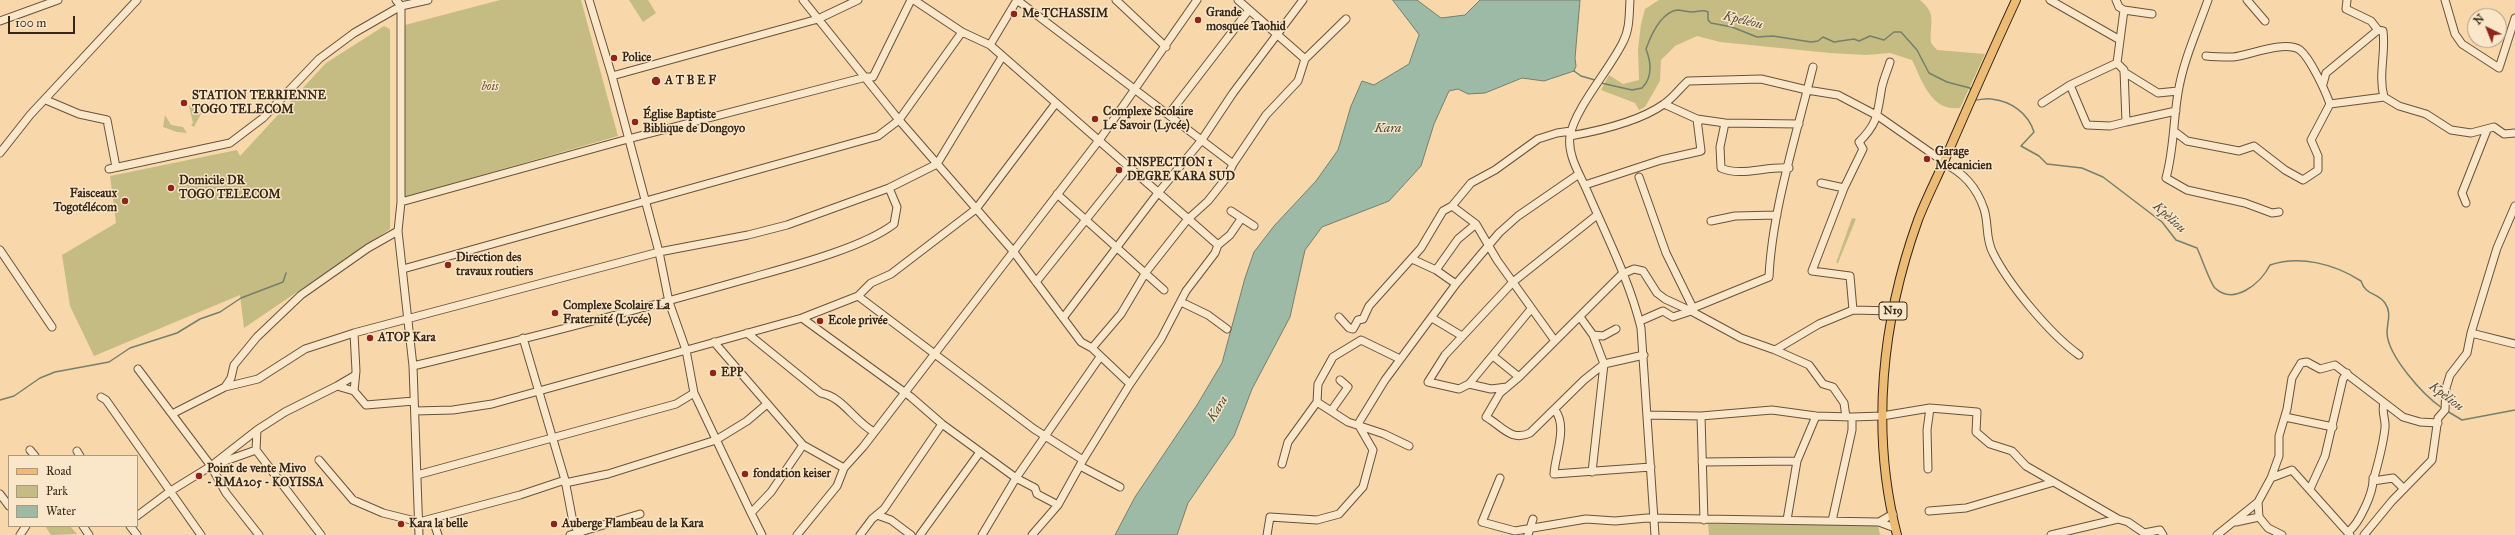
<!DOCTYPE html>
<meta charset="utf-8">
<style>
body{margin:0}
#map{position:relative;width:2515px;height:535px;overflow:hidden;background:#f8d8aa;font-family:"IM FELL Great Primer",serif}
canvas{display:block}
.legend{position:absolute;left:8px;top:455px;width:130px;height:72px;box-sizing:border-box;background:#fae6c8;border:1px solid #ac9981;margin:0;padding:5px 7px;list-style:none;font-size:12px;color:#382617}
.legend li{display:flex;align-items:center;gap:8px;height:20px}
.legend b{width:20px;border:1px solid #ac9981}
.north{position:absolute;left:2467px;top:8px;width:40px;height:40px;box-sizing:border-box;background:#fae6c8;border:1px solid #ac9981;border-radius:50%;rotate:317deg;font-size:11px;font-weight:700;line-height:16px;text-align:center;color:#382617}
.north::after{content:'';display:block;margin:auto;width:14px;height:18px;background:#8f2418;clip-path:polygon(50% 0,100% 100%,50% 72%,0 100%)}
.scale{position:absolute;left:8px;top:16px;width:67px;height:18px;box-sizing:border-box;border:2px solid #382617;border-top:0;padding-left:5px;font-size:12px;line-height:14px;white-space:nowrap;color:#382617;-webkit-text-stroke:3px #fae6c8;paint-order:stroke}
</style>
<div id="map">
<canvas width="2515" height="535"></canvas>
<ul class="legend">
<li><b style="height:5px;background:#ecbc75"></b>Road</li>
<li><b style="height:11px;background:#c5bc83"></b>Park</li>
<li><b style="height:11px;background:#9dbaa7"></b>Water</li>
</ul>
<div class="north">N</div>
<div class="scale">100 m</div>
</div>
<script>
const ctx = document.querySelector('canvas').getContext('2d');
ctx.lineJoin = 'round';
function fillPath(path, color) { ctx.fillStyle = color; ctx.fill(path, 'evenodd'); }
function strokePath(path, color, width, dash) { ctx.strokeStyle = color; ctx.lineWidth = width; ctx.lineCap = dash ? 'butt' : 'round'; ctx.setLineDash(dash || []); ctx.stroke(path); }
function label(font, color, halo, rows, align = 'center') {
  ctx.font = font + ' "IM FELL Great Primer",serif'; ctx.lineWidth = 3; ctx.setLineDash([]); ctx.textBaseline = 'middle'; ctx.strokeStyle = halo; ctx.fillStyle = color; for (const [text, x, y, turn = 0] of rows) {
    ctx.save(); ctx.translate(x, y); ctx.rotate((+turn || 0) * Math.PI / 180); ctx.textAlign = isNaN(turn) ? turn : align; if (halo) ctx.strokeText(text, 0, 0); ctx.fillText(text, 0, 0); ctx.restore();
  }
}
const green = new Path2D(`
 M500 0H581L618 136 405 197V25Z
 M629 0H648L656 13 643 22Z
 M1659 0H1920C1938 15 1929 23 1931 43L1937 50 1985 54 1960 108C1931 112 1922 80 1912 60L1890 53 1866 55 1830 53 1720 42 1697 36 1675 46 1661 60 1660 81 1645 107 1639 110 1635 103 1601 90 1609 75 1623 84 1639 80 1638 49 1641 24 1645 9Z
 M384 26 390 29V229L244 328 240 295 94 356 70 306 62 255 116 223 110 176 237 150 240 156 326 63Z
 M197 103 201 114 194 127 191 125 193 123 189 106Z
 M165 115 171 125 183 127 187 133 177 132 163 127Z
 M1852 218 1856 219 1838 263H1836Z
 M1708 524 1878 525 1880 535H1709Z
 M45 526H70L77 534 51 535Z`);
const water = new Path2D(`
 M1393 0H1417L1441 18 1465 15 1480 0H1580L1575 58 1576 66 1574 71 1544 81 1522 78 1485 93 1468 94 1458 89 1449 91 1434 124 1421 166 1389 201 1322 227 1305 250 1290 317 1252 389 1234 436 1188 503 1177 535H1115L1135 497 1197 405 1222 363 1245 278 1254 252 1274 226 1316 181 1338 150 1351 106 1362 81 1374 85 1409 64 1419 35Z`);
const stream = new Path2D(`
 M1574 71 1581 76 1595 80
 M1601 83 1632 90 1642 88C1653 77 1651 62 1646 49 1651 35 1660 13 1677 10 1682 10 1687 12 1693 12 1698 12 1703 9 1708 12V20L1711 23 1732 27 1757 37 1773 36 1811 42 1818 41 1823 37 1834 42 1854 39 1859 41 1870 36 1884 40 1894 32H1901L1917 50 1929 73 1947 82 1970 88 1971 91
 M1975 100C1980 100 1986 98 1991 99 2011 101 2028 113 2034 132L2021 146 2039 156 2047 164 2082 168 2103 177 2162 222 2176 240 2197 248C2201 256 2210 283 2215 288 2234 306 2261 283 2270 265 2300 255 2335 264 2361 281 2366 296 2377 292 2385 303 2392 313 2387 322 2387 333 2388 356 2423 395 2442 408
 M0 400 14 396 40 378 55 372 109 362 130 348 177 333 200 319 220 312 241 298 283 282 286 273
 M2447 411 2462 420 2515 410`);
const minor = new Path2D(`
 M396 0 401 6V202L398 231 413 366 419 535
 M589 0 612 76 659 252 669 302 686 350 694 393 751 513
 M803 0 899 120 1013 251 1081 342 1092 348 1130 384
 M914 0 962 32 990 45
 M1017 0 990 45 1218 245
 M1017 0 1233 164
 M1116 0 1166 47
 M1238 0 1305 59
 M1630 0C1629 14 1630 29 1623 42 1610 69 1575 108 1570 136 1567 156 1581 176 1588 193 1607 237 1630 282 1641 328L1655 535
 M2050 0 2120 40
 M2116 0 2119 7 2124 10 2117 63 2124 70 2126 122 2176 111
 M2208 0C2197 31 2183 61 2178 93 2173 123 2174 149 2166 178L2187 190 2245 203 2272 213 2279 212
 M2247 0 2265 21
 M2347 0 2346 9 2371 21 2378 30 2383 31C2386 53 2378 75 2384 97
 M2445 0 2455 34 2462 44 2499 68 2515 18
 M2124 10 2152 14
 M0 21 58 0
 M2117 63 2070 85 2087 125 2110 126 2126 122
 M2124 72 2158 93 2178 91
 M612 76 818 19 858 0
 M2323 84 2326 73 2378 30
 M46 100 79 114 107 120 116 167
 M2042 103 2070 85
 M1664 104 1697 119 1725 123 1799 124
 M2330 104 2384 97 2399 106 2426 114 2451 130 2471 133 2494 127 2504 134 2515 133
 M1169 114 1249 10
 M1725 123 1720 147 1721 168C1741 177 1766 166 1789 168
 M2174 131 2187 141 2239 151 2254 146 2285 170 2303 180 2318 170V156L2311 140 2330 104C2325 90 2310 58 2300 50 2285 40 2250 55 2233 57 2224 57 2215 57 2206 56
 M1570 136C1598 131 1640 121 1664 104 1673 98 1680 88 1688 81L1761 79 1807 90 1838 95 1878 116 1944 162
 M0 153 30 115 137 0
 M1943 163C1963 172 1977 188 1984 209 1989 224 1985 238 1993 253 2009 285 2050 334 2079 355
 M109 169 230 143 263 118 319 59 354 33 401 6 428 0
 M1639 177 1666 253 1693 308
 M1821 183 1844 188
 M1585 185 1661 160 1701 151 1697 119
 M1057 194 1164 290
 M401 202 628 139 866 77H873L911 0
 M2466 203 2462 193 2487 130
 M1452 206 1476 224 1497 260 1555 341
 M2515 206 2497 248 2471 333 2515 344
 M1231 211 1254 226
 M1711 221 1735 216 1777 215
 M0 250 52 327
 M1412 259 1436 270 1458 239 1476 224
 M403 269 878 136 899 120 962 32
 M1436 270 1456 284
 M1036 282 1128 167
 M858 296 1034 429 1083 460 1058 505 1032 535
 M1181 302 1208 315 1227 329
 M1853 310 1850 276 1812 271 1844 188 1863 149 1859 142C1877 124 1877 116 1881 92 1882 82 1887 72 1890 62
 M1339 317 1349 328 1353 329 1358 320 1363 319 1369 306 1421 248 1443 211 1452 206 1471 183 1495 170 1538 139 1557 133 1571 131
 M1580 317 1593 335 1604 364 1592 472
 M802 318 858 296 871 283 891 274 976 209 1056 103
 M1063 318 1158 193 1201 141 1233 93 1303 0
 M1432 318 1462 336
 M1640 321 1663 311 1673 317 1691 311 1693 308 1769 277C1772 210 1797 133 1813 67
 M747 333 821 393C843 397 854 421 874 432
 M1593 335 1603 336 1616 329
 M523 338 565 480 573 522 580 535
 M714 342 803 445 844 468
 M1092 348 1121 314 1146 272 1187 220 1208 201 1227 177 1233 164 1266 115 1298 81 1305 59 1346 19
 M1775 350 1819 324 1853 310 1893 311
 M1493 356 1519 377 1622 274 1634 269 1643 271 1657 293 1665 299 1691 311 1741 338 1775 350 1809 365 1823 384 1833 387 1844 403 1846 417
 M413 366C526 339 638 310 750 278 789 267 863 248 894 224L897 207 889 188
 M138 369 211 466 226 493 259 535
 M1519 377 1500 393 1486 417C1502 426 1511 442 1530 433L1584 380 1604 364 1644 355
 M1469 384 1531 309
 M337 386 354 376
 M225 387 258 379 305 349 354 333
 M1507 387 1491 389 1469 384 1459 389 1428 382 1445 355 1513 282 1597 215
 M354 391 356 371 354 333 659 252 748 235 787 225 889 188 937 164 1002 57
 M101 397 106 400 201 535
 M1317 402 1318 384 1333 357 1361 340 1400 359
 M2384 403C2381 412 2386 419 2385 428 2383 445 2378 464 2373 481L2393 478 2404 489
 M1555 410C1568 427 1555 455 1554 474L1651 467
 M415 411 453 410 492 404 802 318 911 397 942 424 1016 478 1035 488 1037 494 1058 505
 M1331 411 1348 387 1340 380
 M172 414 225 387 231 378 234 365 257 337 301 295 368 248 398 231
 M1648 415 1701 416 1772 410 1816 416 1852 417 1882 416 1930 408 1977 412 1976 432 1990 444 2012 451 2026 466 2118 519 2128 522 2144 533 2160 530 2163 535
 M1701 416 1704 520
 M2285 417 2333 427
 M30 450 35 456
 M256 450 321 535
 M77 451 80 456
 M319 460 353 500 383 513 419 522 520 495 565 480
 M1083 460 1130 384 1161 339 1186 291 1215 253 1218 245 1230 235 1241 219
 M1702 462 1797 461
 M1282 464 1288 442 1317 402 1348 422 1384 434 1409 446
 M211 466 256 450 257 430 285 412 337 386 354 391 366 405 414 401
 M1080 466 1120 487
 M1928 469 1927 430 1930 408
 M417 475 676 404 694 393
 M1500 478 1482 522 1515 531 1586 519 1615 521 1647 518 1879 522 1895 528
 M2271 478 2279 456V436L2287 409 2292 378 2301 363 2307 362 2320 369 2335 365 2403 417 2420 422 2438 423
 M565 483 608 474 716 440 747 421 767 404
 M2310 489 2325 456 2343 379 2347 373
 M0 494 9 506
 M2258 502 2259 517
 M1929 511 1966 508 2054 482
 M877 515 891 520 911 535
 M137 516 169 492 211 466 257 430
 M427 520 434 523 438 535
 M1787 520 1797 461 1816 416
 M1832 521 1852 430V417
 M1879 522 1893 514
 M2236 522 2259 517 2268 528 2282 535
 M83 526 89 535
 M130 526 137 535
 M2348 532C2359 524 2374 492 2373 478
 M20 535 26 526
 M570 535 640 514
 M762 535 751 513 771 492 803 445
 M797 535 837 486 844 468 863 447 1100 139 1197 0
 M860 535 872 519 884 509 942 424
 M920 535 980 452
 M982 535 1016 478 1100 357
 M1267 535 1270 517 1317 520 1339 514 1363 487 1373 450 1358 424 1385 380 1456 284 1499 233 1518 216 1579 174
 M1528 535 1533 519
 M2051 535 2118 519
 M2217 535 2258 502 2271 478 2292 470 2350 535
 M2364 535 2392 501 2432 460 2438 418 2445 410 2446 388 2450 375 2467 353 2471 333`);
const major = new Path2D(`
 M1897 535C1870 431 1882 320 1918 220 1926 199 1937 178 1946 157 1969 104 1992 52 2016 0`);
const markers = [
 [1014,14,4,"#8f2418"],
 [1198,20,4,"#8f2418"],
 [614,58,4,"#8f2418"],
 [656,81,5,"#8f2418"],
 [184,103,4,"#8f2418"],
 [1095,119,4,"#8f2418"],
 [635,122,4,"#8f2418"],
 [1927,159,4,"#8f2418"],
 [1119,170,4,"#8f2418"],
 [171,188,4,"#8f2418"],
 [125,201,4,"#8f2418"],
 [448,265,4,"#8f2418"],
 [555,313,4,"#8f2418"],
 [820,321,4,"#8f2418"],
 [370,338,4,"#8f2418"],
 [713,373,4,"#8f2418"],
 [745,474,4,"#8f2418"],
 [199,476,4,"#8f2418"],
 [401,524,4,"#8f2418"],
 [554,524,4,"#8f2418"]
];
const shields = [
 [1893,311,28]
];
const shieldNames = [
 ["N19",1893,311]
];
const poiNames = [
 ["Grande",1206,13],
 ["mosquee Taohid",1206,27],
 ["Me TCHASSIM",1022,14],
 ["Police",622,58],
 ["A T B E F",665,81],
 ["STATION TERRIENNE",192,96],
 ["TOGO TELECOM",192,110],
 ["Complexe Scolaire",1103,112],
 ["Le Savoir (Lycée)",1103,126],
 ["Église Baptiste",643,115],
 ["Biblique de Dongoyo",643,129],
 ["Garage",1935,152],
 ["Mecanicien",1935,166],
 ["INSPECTION 1",1127,163],
 ["DEGRE KARA SUD",1127,177],
 ["Domicile DR",179,181],
 ["TOGO TELECOM",179,195],
 ["Faisceaux",117,194,"right"],
 ["Togotélécom",117,208,"right"],
 ["Direction des",456,258],
 ["travaux routiers",456,272],
 ["Complexe Scolaire La",563,306],
 ["Fraternité (Lycée)",563,320],
 ["Ecole privée",828,321],
 ["ATOP Kara",378,338],
 ["EPP",721,373],
 ["Point de vente Mivo",207,469],
 ["- RMA205 - KOYISSA",207,483],
 ["fondation keiser",753,474],
 ["Kara la belle",409,524],
 ["Auberge Flambeau de la Kara",562,524]
];
const parkNames = [
 ["bois",490,87]
];
const waterNames = [
 ["Kpéléou",1743,21,14],
 ["Kara",1388,129],
 ["Kpèliou",2169,218,42],
 ["Kpèliou",2446,397,37],
 ["Kara",1218,409,-59]
];
fillPath(green, '#c5bc83');
fillPath(water, '#9dbaa7');
strokePath(water, '#757f6d', 1);
strokePath(stream, '#757f6d', 1.5);
strokePath(minor, '#68523c', 9);
strokePath(major, '#382617', 10);
strokePath(minor, '#fae6c8', 7);
strokePath(major, '#ecbc75', 8);
for (const [x, y, r, color] of markers) { const dot = new Path2D(); dot.arc(x, y, r, 0, 2 * Math.PI); ctx.fillStyle = color; ctx.fill(dot); strokePath(dot, '#fae6c8', 1.5); }
for (const [x, y, w] of shields) { const box = new Path2D(); box.roundRect(x - w / 2, y - 9, w, 18, 3); ctx.fillStyle = '#fae6c8'; ctx.fill(box); strokePath(box, '#382617', 1); }
label('bold 11px', '#382617', null, shieldNames);
label('bold 12px', '#382617', '#fae6c8', poiNames, 'left');
label('italic 12px', '#5b4c32', '#fae6c8', parkNames);
label('italic 13px', '#514b3b', '#fae6c8', waterNames);
</script>
